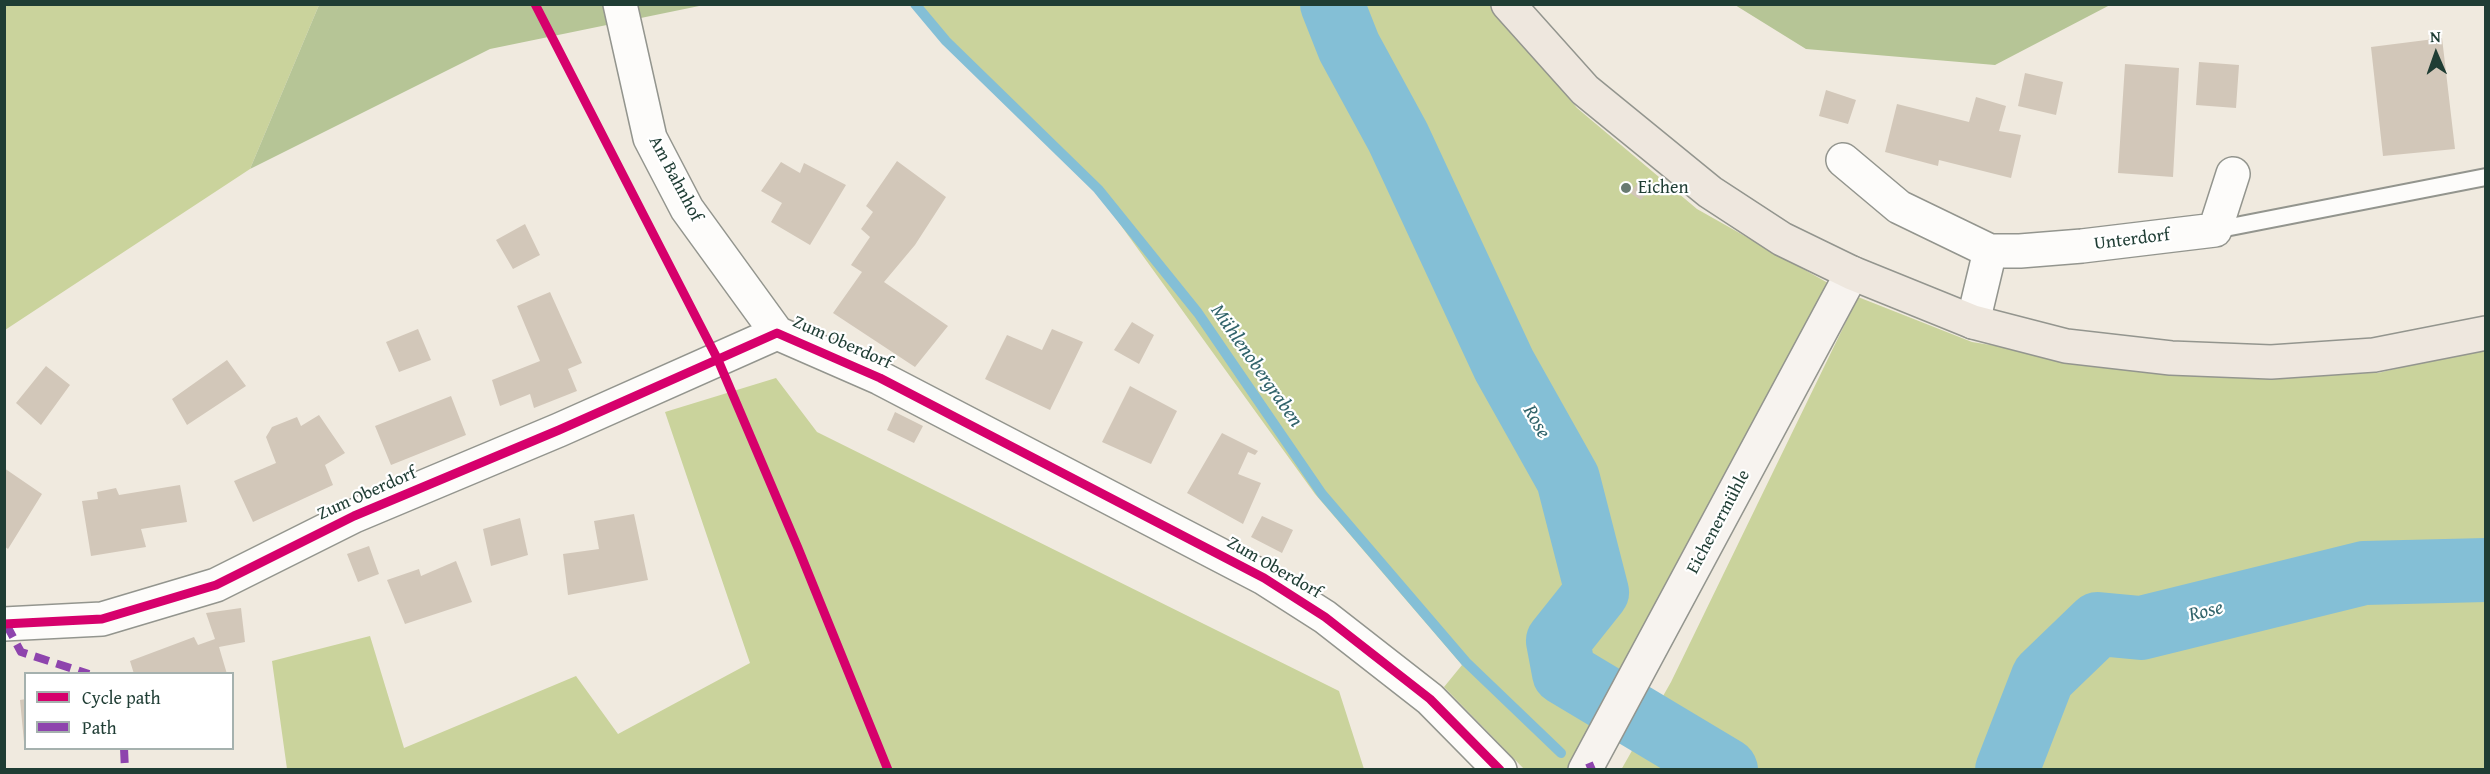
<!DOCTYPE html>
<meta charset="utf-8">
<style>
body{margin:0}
#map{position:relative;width:2490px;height:774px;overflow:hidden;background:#f0eadf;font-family:"Gentium Book Plus",serif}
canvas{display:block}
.frame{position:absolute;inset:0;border:6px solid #1f3d34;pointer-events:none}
.legend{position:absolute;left:24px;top:672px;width:210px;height:78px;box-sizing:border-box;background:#fff;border:2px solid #a5b1ae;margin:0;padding:8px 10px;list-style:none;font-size:18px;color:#1f3d34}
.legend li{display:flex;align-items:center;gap:12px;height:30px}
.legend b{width:30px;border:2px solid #a5b1ae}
.north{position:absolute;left:2406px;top:24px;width:60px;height:60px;-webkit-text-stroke:4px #fff;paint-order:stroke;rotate:358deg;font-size:16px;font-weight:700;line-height:24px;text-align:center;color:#1f3d34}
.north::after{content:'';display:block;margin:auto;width:21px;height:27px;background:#1f3d34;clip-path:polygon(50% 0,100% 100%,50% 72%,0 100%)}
</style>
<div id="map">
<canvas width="2490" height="774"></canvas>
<div class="frame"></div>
<ul class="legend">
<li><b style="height:8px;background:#d6006c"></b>Cycle path</li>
<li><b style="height:8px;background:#8e44ad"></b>Path</li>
</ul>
<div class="north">N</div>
</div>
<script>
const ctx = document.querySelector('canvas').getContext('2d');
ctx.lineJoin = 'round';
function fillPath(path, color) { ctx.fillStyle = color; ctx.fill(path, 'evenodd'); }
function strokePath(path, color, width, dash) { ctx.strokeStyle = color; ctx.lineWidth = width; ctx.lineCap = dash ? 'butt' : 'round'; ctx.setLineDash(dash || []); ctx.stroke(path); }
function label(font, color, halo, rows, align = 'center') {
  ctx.font = font + ' "Gentium Book Plus",serif'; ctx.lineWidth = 4.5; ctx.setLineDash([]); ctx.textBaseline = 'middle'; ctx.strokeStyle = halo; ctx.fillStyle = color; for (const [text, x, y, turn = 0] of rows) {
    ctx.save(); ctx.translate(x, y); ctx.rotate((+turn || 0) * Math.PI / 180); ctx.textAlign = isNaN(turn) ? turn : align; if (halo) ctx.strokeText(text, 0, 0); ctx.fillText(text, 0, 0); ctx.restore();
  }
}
const green = new Path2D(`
 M5 5H319L250 169 5 330Z
 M911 5H1490L1577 108 1697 209 1828 283 1573 769H1524L1444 687 1462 665 1315 494 1096 191Z
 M1858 297 1972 342 2176 375 2378 373 2485 347V769L1621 770 1671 682Z
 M776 378 817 432 1339 691 1364 769H287L272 661 370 636 404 748 576 676 618 734 750 663 665 412Z`);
const forest = new Path2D(`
 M319 5H704L490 49 250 169Z
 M1735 5H2110L1995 65 1806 49Z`);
const stream = new Path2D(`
 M915 4 946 41 1098 189 1198 313 1322 494 1466 662 1561 753`);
const river = new Path2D(`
 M1332 4 1349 47 1398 137 1504 365 1568 479 1597 592 1558 641 1564 673 1726 770
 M2007 770 2043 677 2098 624 2141 628 2364 573 2486 570`);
const building = new Path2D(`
 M2442 38 2455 149 2383 156 2371 47Z
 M2199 62 2239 65 2236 108 2196 105Z
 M2125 64 2179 68 2173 177 2118 173Z
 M2025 73 2063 82 2056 115 2018 106Z
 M1826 90 1856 100 1848 124 1819 116Z
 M1976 97 2006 106 1999 131 2021 135 2011 178 1939 160 1938 166 1885 152 1897 104 1969 122Z
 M897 161 946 197 915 245 884 282 948 326 915 367 833 313 862 272 851 265 870 237 861 229 873 212 866 206Z
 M781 162 800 173 804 163 846 185 810 245 771 222 782 203 761 191Z
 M1637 184 1647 192 1641 200 1630 193Z
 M525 224 540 255 513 269 496 240Z
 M550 292 582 363 568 369 577 391 534 408 530 394 500 406 492 380 540 361 517 306Z
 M1132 322 1154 335 1139 364 1114 350Z
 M418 329 431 360 399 372 386 342Z
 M1052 329 1083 342 1050 410 985 379 1007 335 1042 350Z
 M227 360 246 386 187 425 172 399Z
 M46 366 70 385 41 425 16 403Z
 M1130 386 1177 411 1151 464 1102 442Z
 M451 396 466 435 391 465 375 426Z
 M895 412 923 426 914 443 887 430Z
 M319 415 345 453 325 465 333 485 253 522 234 481 276 463 266 437 272 427 297 417 301 426Z
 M1222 433 1258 451 1255 455 1248 452 1238 474 1261 483 1243 524 1187 493Z
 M4 468 42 494 8 549 4 546Z
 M180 485 187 522 141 529 146 547 91 556 82 501 98 499 97 492 116 488 119 495Z
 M634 514 648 580 568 595 563 554 599 549 594 521Z
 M1262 516 1293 530 1282 553 1251 537Z
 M520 518 528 555 491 566 483 529Z
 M369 546 379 574 358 582 347 554Z
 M456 561 472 602 405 624 387 580 419 569 421 576Z
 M241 608 245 642 219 647 227 674H134L130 661 194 637 198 645 215 639 206 613Z
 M26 699V742H24L20 700Z`);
const lane = new Path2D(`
 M2215 230 2486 177`);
const street = new Path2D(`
 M620 4 650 138 687 209 777 333
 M1843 160 1899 207 1990 251H2020L2082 246 2215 230 2233 174
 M1973 322 1990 251
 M4 624 102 619 216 585 354 516 559 430 777 333 880 378 1264 578 1325 617 1430 699 1500 770`);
const secondary = new Path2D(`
 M1585 770 1852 273`);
const primary = new Path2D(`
 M1508 4 1585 90 1710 192 1782 239 1852 273 1973 322 2066 346 2171 358 2271 362 2374 355 2486 333`);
const quiet = new Path2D(`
 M6 624 21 652 89 674
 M124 748 125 770
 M1589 763 1592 770`);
const cycleway = new Path2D(`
 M535 4 718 360 798 548 888 770
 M4 624 102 619 216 585 354 516 559 430 777 333 880 378 1264 578 1325 617 1430 699 1500 770`);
const markers = [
 [1626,188,6,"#687a70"]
];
const streetNames = [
 ["Am Bahnhof",675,179,62],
 ["Unterdorf",2132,240,-7],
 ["Zum Oberdorf",842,343,24],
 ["Zum Oberdorf",367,494,-24],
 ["Eichenermühle",1719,522,-62],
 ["Zum Oberdorf",1274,568,30]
];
const poiNames = [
 ["Eichen",1638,188]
];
const waterNames = [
 ["Mühlenobergraben",1256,366,55],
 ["Rose",1536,422,60],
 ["Rose",2206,612,-14]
];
fillPath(green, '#cad39c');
fillPath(forest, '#b6c596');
strokePath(stream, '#84bfd6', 10);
strokePath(river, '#84bfd6', 64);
fillPath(building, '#d2c7b9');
strokePath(lane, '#93958e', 20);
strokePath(street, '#93958e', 36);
strokePath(secondary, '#93958e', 36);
strokePath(primary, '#93958e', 36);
strokePath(lane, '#fdfcfa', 16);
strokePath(street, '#fdfcfa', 33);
strokePath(secondary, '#f7f3ef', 33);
strokePath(primary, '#eee7de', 33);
strokePath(quiet, '#8e44ad', 8, [15, 8]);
strokePath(cycleway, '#d6006c', 9);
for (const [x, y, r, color] of markers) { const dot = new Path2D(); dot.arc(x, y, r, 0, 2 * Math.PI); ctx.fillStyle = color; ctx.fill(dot); strokePath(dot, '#fff', 2); }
label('18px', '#1f3d34', '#fff', streetNames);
label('18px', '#1f3d34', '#fff', poiNames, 'left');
label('italic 20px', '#32646b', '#fff', waterNames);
</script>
